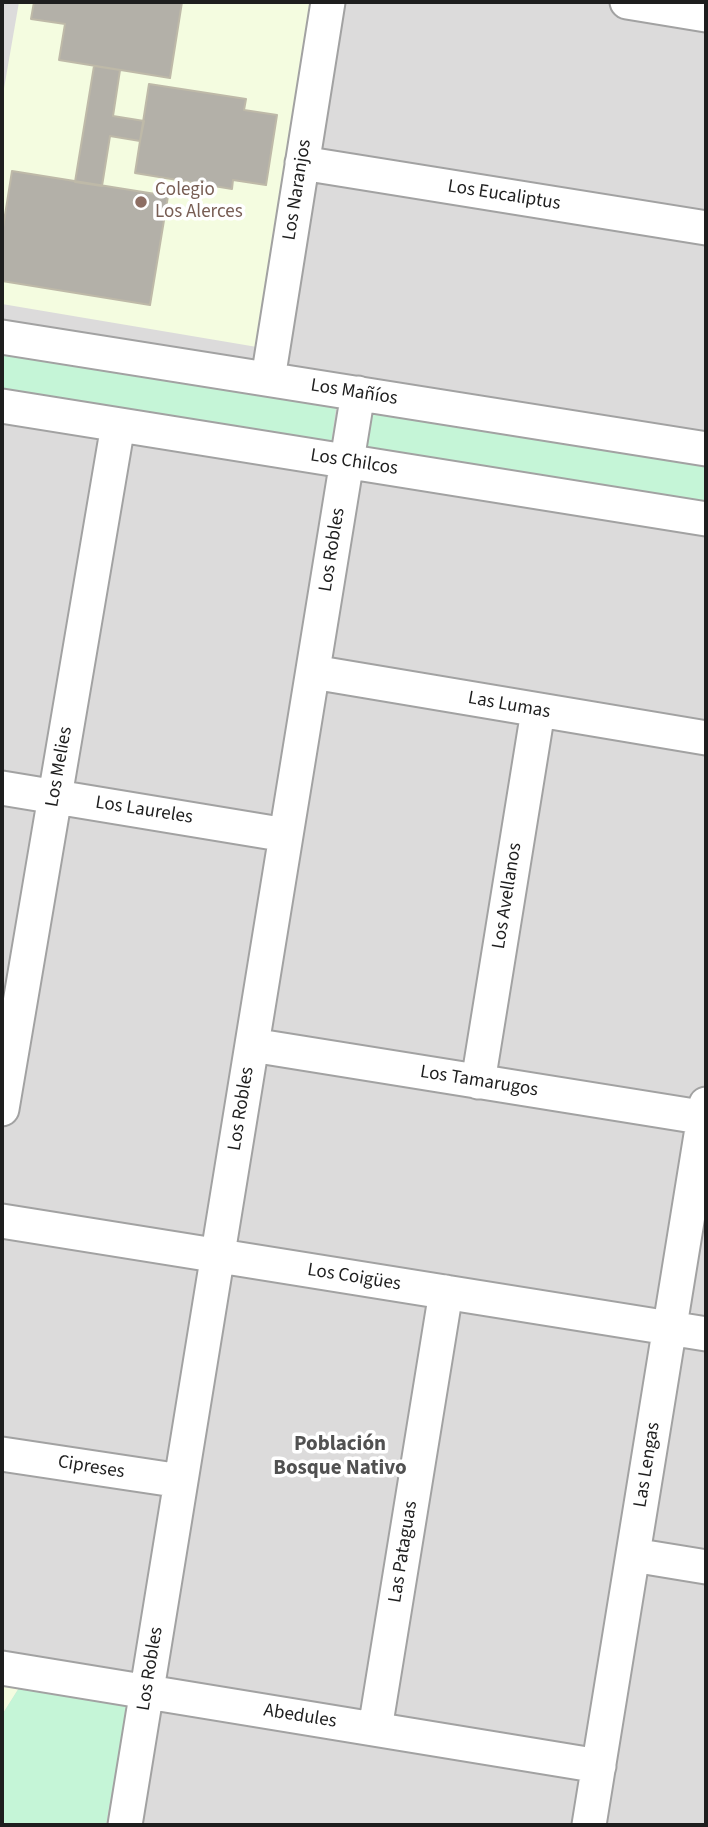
<!DOCTYPE html>
<meta charset="utf-8">
<style>
body{margin:0}
#map{position:relative;width:708px;height:1827px;overflow:hidden;background:#eeeee5;font-family:"Source Sans 3",sans-serif}
canvas{display:block}
.frame{position:absolute;inset:0;border:4px solid #1e1e1e;pointer-events:none}
</style>
<div id="map">
<canvas width="708" height="1827"></canvas>
<div class="frame"></div>
</div>
<script>
const ctx = document.querySelector('canvas').getContext('2d');
ctx.lineJoin = 'round';
function fillPath(path, color) { ctx.fillStyle = color; ctx.fill(path, 'evenodd'); }
function strokePath(path, color, width, dash) { ctx.strokeStyle = color; ctx.lineWidth = width; ctx.lineCap = dash ? 'butt' : 'round'; ctx.setLineDash(dash || []); ctx.stroke(path); }
function label(font, color, halo, rows, align = 'center') {
  ctx.font = font + ' "Source Sans 3",sans-serif'; ctx.lineWidth = 7; ctx.setLineDash([]); ctx.textBaseline = 'middle'; ctx.strokeStyle = halo; ctx.fillStyle = color; for (const [text, x, y, turn = 0] of rows) {
    ctx.save(); ctx.translate(x, y); ctx.rotate((+turn || 0) * Math.PI / 180); ctx.textAlign = isNaN(turn) ? turn : align; if (halo) ctx.strokeText(text, 0, 0); ctx.fillText(text, 0, 0); ctx.restore();
  }
}
const residential = new Path2D(`
 M2 2H706V1825H2Z`);
const education = new Path2D(`
 M19 2H313L257 347 2 304V100Z
 M2 1685 19 1688 2 1715Z`);
const park = new Path2D(`
 M2 355 336 408 330 452 2 400Z
 M367 413 706 467V512L360 457Z
 M19 1688 127 1705 106 1825H2V1715Z`);
const building = new Path2D(`
 M34 2H182L170 78 59 60 65 24 31 19Z
 M94 66 120 70 113 116 144 121 140 141 110 136 102 186 75 182Z
 M149 84 246 99 244 110 277 115 266 185 233 180 232 189 135 173Z
 M12 171 168 196 150 305 2 281V234Z`);
const minor = new Path2D(`
 M627 2 706 15
 M302 163 706 228
 M2 337 706 449
 M268 379 328 2
 M2 406 706 519
 M313 672 706 738
 M2 788 286 835
 M252 1045 706 1118
 M478 1082 538 711
 M2 1109 118 425
 M2 1221 706 1334
 M2 1454 181 1481
 M633 1555 706 1567
 M2 1668 599 1766
 M375 1729 446 1292
 M125 1825 358 393
 M589 1825 706 1104`);
const markers = [
 [141,202,7,"#8d6e63"]
];
const streetNames = [
 ["Los Naranjos",298,190,-81],
 ["Los Eucaliptus",504,196,9],
 ["Los Mañíos",354,393,9],
 ["Los Chilcos",354,463,9],
 ["Los Robles",333,550,-81],
 ["Las Lumas",509,706,10],
 ["Los Melies",60,767,-80],
 ["Los Laureles",144,811,9],
 ["Los Avellanos",508,896,-81],
 ["Los Tamarugos",479,1082,9],
 ["Los Robles",242,1109,-81],
 ["Los Coigües",354,1278,9],
 ["Las Lengas",648,1465,-81],
 ["Cipreses",91,1468,9],
 ["Las Pataguas",404,1552,-81],
 ["Los Robles",151,1669,-81],
 ["Abedules",300,1717,9]
];
const educationNames = [
 ["Colegio",155,191],
 ["Los Alerces",155,213]
];
const neighbourhoodNames = [
 ["Población",340,1445],
 ["Bosque Nativo",340,1469]
];
fillPath(residential, '#dcdbdb');
fillPath(education, '#f4fce0');
fillPath(park, '#c5f5d7');
fillPath(building, '#b3b0a8');
strokePath(building, '#beb9a8', 2);
strokePath(minor, '#a2a2a2', 37);
strokePath(minor, '#fff', 33);
for (const [x, y, r, color] of markers) { const dot = new Path2D(); dot.arc(x, y, r, 0, 2 * Math.PI); ctx.fillStyle = color; ctx.fill(dot); strokePath(dot, '#fff', 2.5); }
label('19px', '#1e1e1e', '#fff', streetNames);
label('19px', '#785e54', '#fff', educationNames, 'left');
label('bold 21px', '#515151', '#fff', neighbourhoodNames);
</script>
